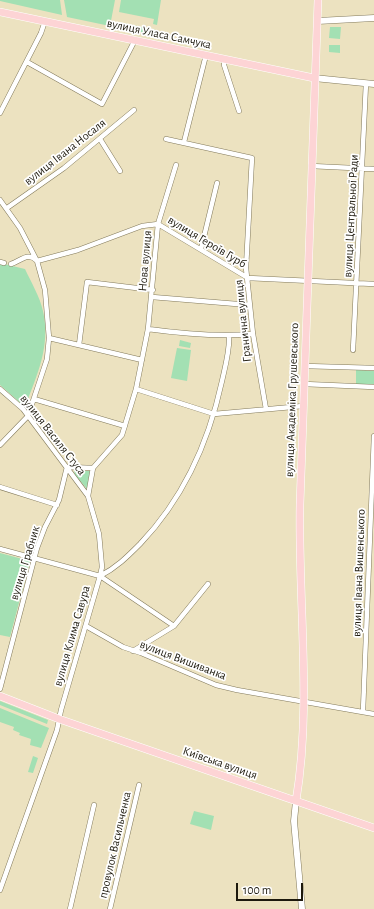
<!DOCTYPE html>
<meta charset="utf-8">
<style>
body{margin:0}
#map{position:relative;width:374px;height:909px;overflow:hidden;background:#ece2c0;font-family:"Alegreya Sans",sans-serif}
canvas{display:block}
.scale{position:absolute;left:236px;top:883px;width:67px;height:18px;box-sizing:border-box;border:2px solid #1d190d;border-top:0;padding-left:5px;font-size:12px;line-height:14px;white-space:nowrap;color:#1d190d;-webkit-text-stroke:3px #fff;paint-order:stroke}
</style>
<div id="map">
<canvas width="374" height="909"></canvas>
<div class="scale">100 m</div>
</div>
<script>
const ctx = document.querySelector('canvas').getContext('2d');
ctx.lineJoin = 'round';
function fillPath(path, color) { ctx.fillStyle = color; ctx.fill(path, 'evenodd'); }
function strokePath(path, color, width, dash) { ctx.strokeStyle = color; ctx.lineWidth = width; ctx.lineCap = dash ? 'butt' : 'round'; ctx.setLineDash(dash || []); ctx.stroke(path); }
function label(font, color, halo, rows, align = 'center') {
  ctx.font = font + ' "Alegreya Sans",sans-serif'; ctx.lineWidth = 3.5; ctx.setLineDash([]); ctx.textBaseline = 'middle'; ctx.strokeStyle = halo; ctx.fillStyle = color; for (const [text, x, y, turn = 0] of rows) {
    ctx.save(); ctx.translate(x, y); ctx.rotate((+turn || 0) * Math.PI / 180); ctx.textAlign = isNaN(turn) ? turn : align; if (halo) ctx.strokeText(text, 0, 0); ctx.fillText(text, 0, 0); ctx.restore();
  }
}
const green = new Path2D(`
 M0 0H60L62 15 0 1Z
 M64 0H115L110 26 67 17Z
 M121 0H161L157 25 153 24 154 19 119 12Z
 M118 22 156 30 155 35 117 27Z
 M330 27H341L340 39 329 38Z
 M329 45H340V53L329 52Z
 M0 263 25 269C31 282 40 297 43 311 51 346 37 375 25 407L0 385Z
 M180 340 191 343 190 348 179 346Z
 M177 348 191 350 187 381 171 378Z
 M356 370 374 371V384H356Z
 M74 470 90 471 87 489 75 475Z
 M0 553 30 561 10 637 0 635Z
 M0 701 48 720 47 724 0 705Z
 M0 708 49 728 41 748 30 745 31 739 19 735 20 733 13 730 14 727 0 722Z
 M33 756 38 758 33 773 28 772Z
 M194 811 214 816 211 830 190 824Z`);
const street = new Path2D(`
 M225 59 224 65 239 111
 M27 62 102 104 135 40
 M0 113 41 33 45 21
 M100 139 120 171
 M166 139 252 158 246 268 253 334 266 409
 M184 142 206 55
 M311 166 374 169
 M0 200 20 228 37 261 45 290 49 338 47 359 28 416 0 445
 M7 208 64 168 134 110
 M201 249 217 183
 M0 262 4 263
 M11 264C21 261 28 251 37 261L78 250 142 226 158 224 248 278 374 284
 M152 297 249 305
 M148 329C184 334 217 337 253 334
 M49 338 142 360
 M79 345 87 282 153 290
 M353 350 366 83
 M305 366 374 368
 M304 384 374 387
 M0 389 23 409 88 496
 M136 389 214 414 303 406
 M34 399 125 426
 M67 467 93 468
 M0 487 57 505
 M0 549 100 576 174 626
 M100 576C116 568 127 557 140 544 183 499 209 441 222 381 225 367 230 350 229 336
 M86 626 123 647 141 653 216 685 237 690 374 714
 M133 651 174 626 208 584
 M0 689 37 548 45 527 59 500 67 467
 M363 711 374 436
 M0 890 57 730 61 710 100 576 102 567 99 534 88 496 93 468 122 435 136 389 148 329 158 224 176 165
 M70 909 94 805
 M110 909 139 785`);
const secondary = new Path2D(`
 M318 21 374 18
 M314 78 374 84
 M296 801 294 821 302 909`);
const primary = new Path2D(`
 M0 12 314 78
 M0 696 59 719 374 828
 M296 801C312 705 298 602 300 504L318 0`);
const streetNames = [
 ["вулиця Уласа Самчука",159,34,12],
 ["вулиця Івана Носаля",65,152,-38],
 ["вулиця Центральної Ради",351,216,-87],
 ["вулиця Героїв Гурб",207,242,31],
 ["Нова вулиця",145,261,-85],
 ["Гранична вулиця",243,321,-96],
 ["вулиця Академіка Грушевського",292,400,-88],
 ["вулиця Василя Стуса",53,435,52],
 ["вулиця Грабник",25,563,-73],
 ["вулиця Івана Вишенського",359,573,-88],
 ["вулиця Клима Савура",72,636,-74],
 ["вулиця Вишиванка",183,660,21],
 ["Київська вулиця",220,763,19],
 ["провулок Васильченка",115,845,-77]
];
fillPath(green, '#a3e0b3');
strokePath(street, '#837a5b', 5.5);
strokePath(secondary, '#837a5b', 7);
strokePath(primary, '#fff', 8);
strokePath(street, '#fff', 4.5);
strokePath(secondary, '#fff', 6);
strokePath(primary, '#fdd4d5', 7);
label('12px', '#1d190d', '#fff', streetNames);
</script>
